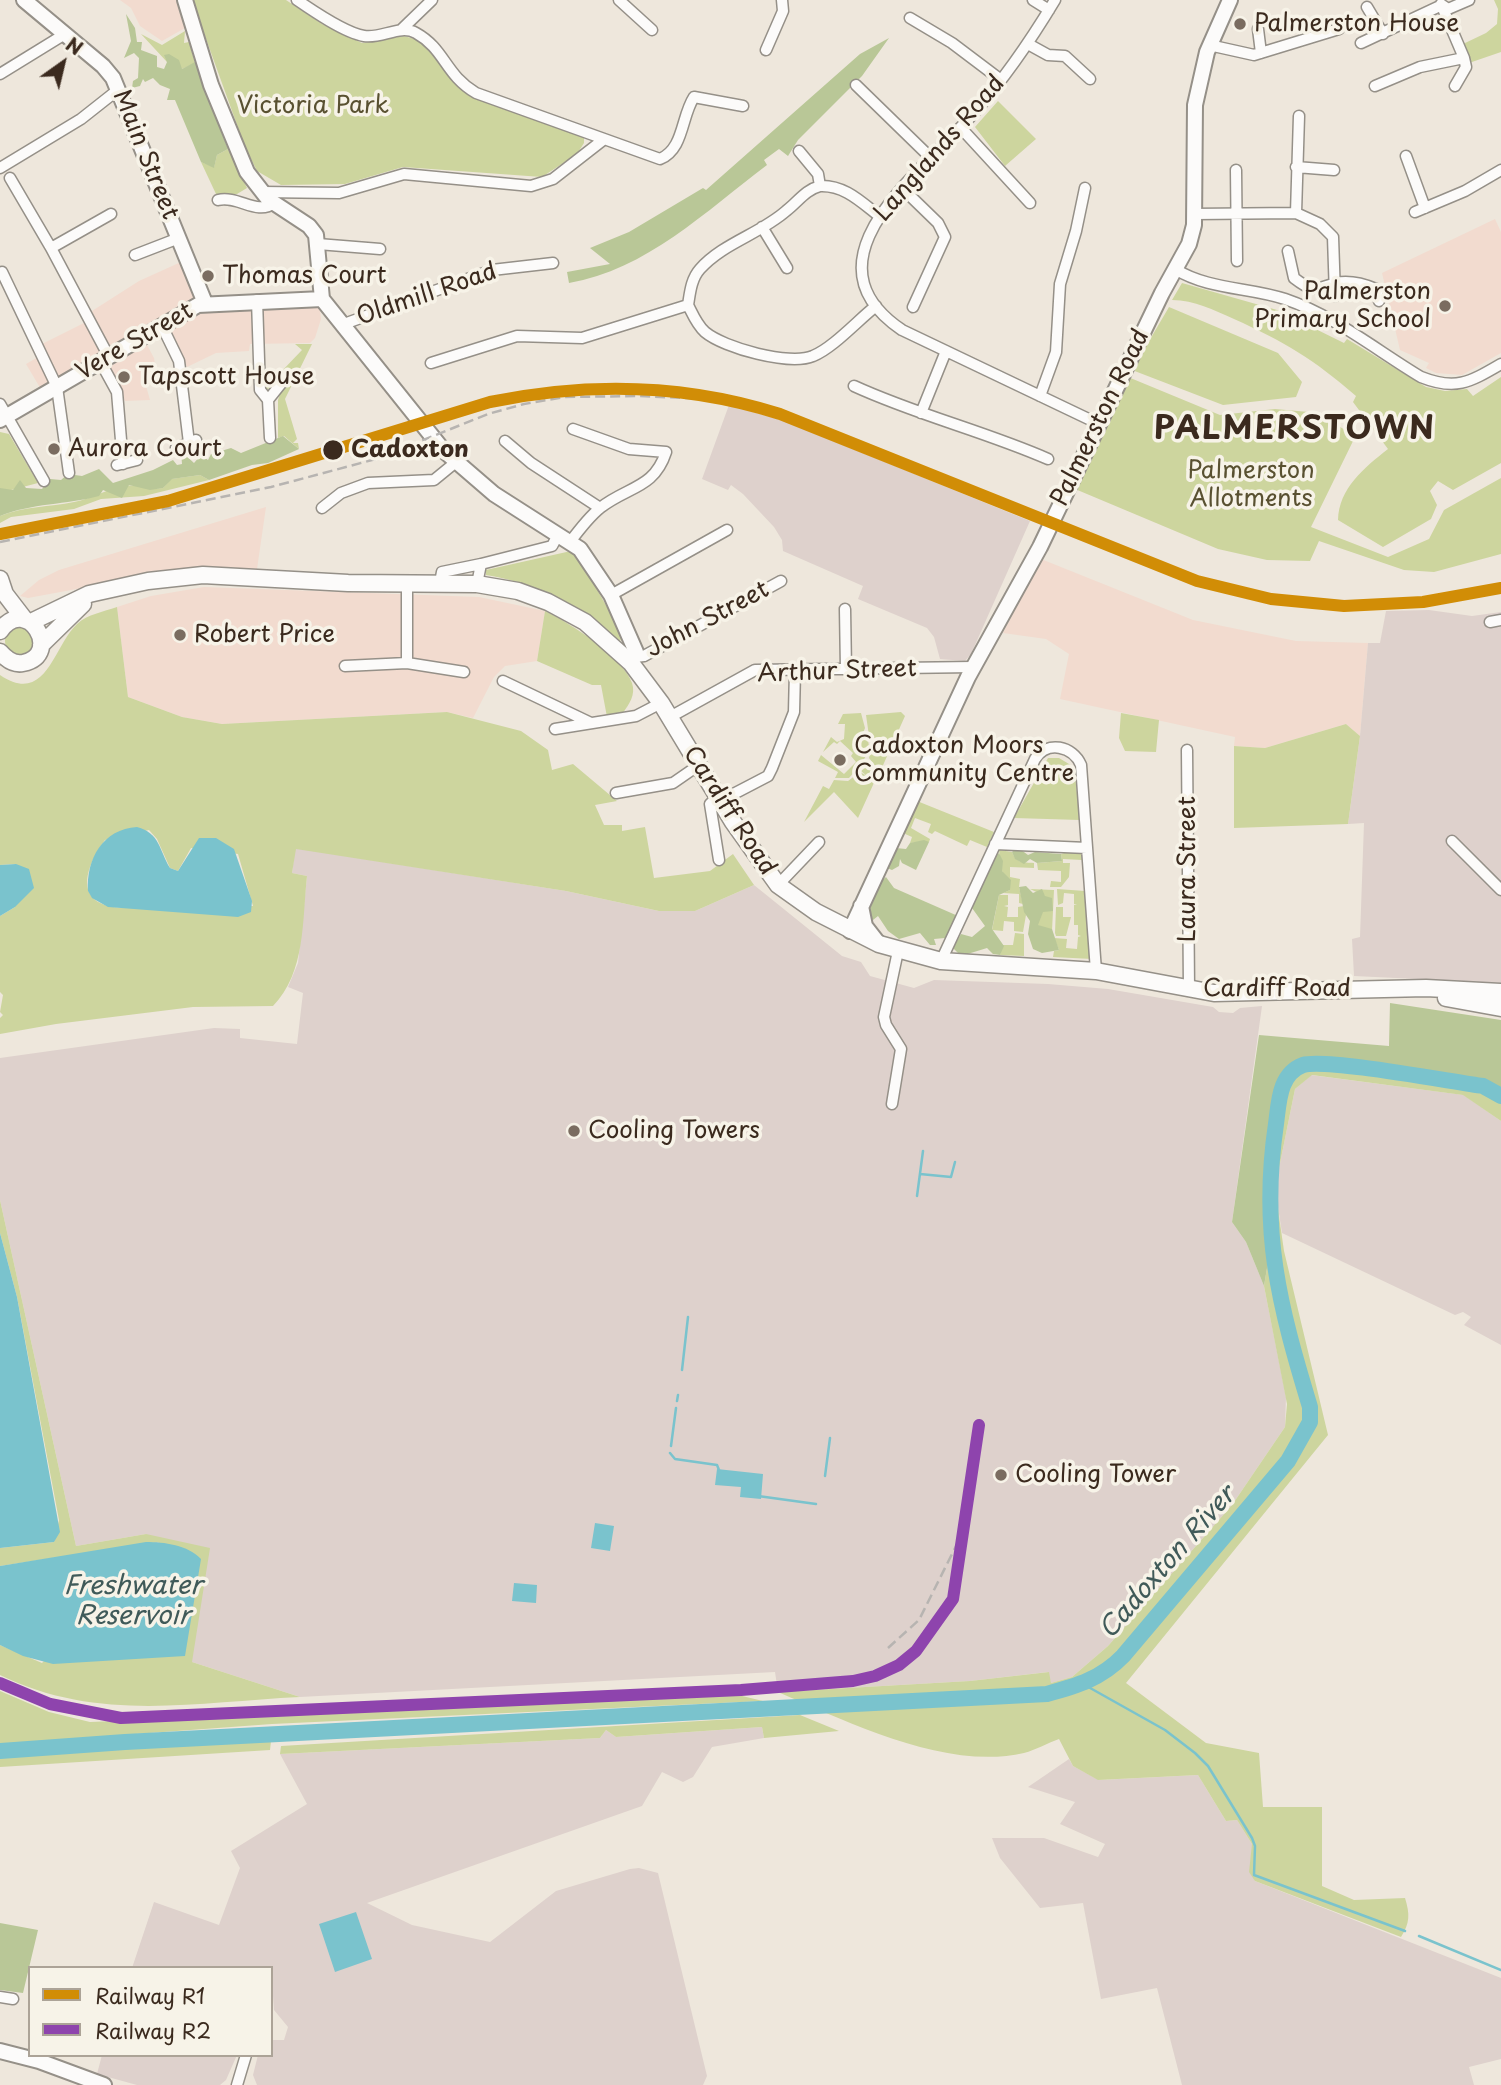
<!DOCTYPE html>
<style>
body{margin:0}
#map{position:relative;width:1501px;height:2085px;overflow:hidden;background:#eee7dc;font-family:"Playpen Sans",sans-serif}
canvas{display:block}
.legend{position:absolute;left:28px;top:1966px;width:245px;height:91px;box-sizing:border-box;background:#f7f3e8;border:2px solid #aca397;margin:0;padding:9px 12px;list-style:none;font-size:21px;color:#3b2a1e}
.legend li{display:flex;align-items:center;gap:14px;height:35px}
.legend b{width:35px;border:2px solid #aca397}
.north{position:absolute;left:28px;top:28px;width:70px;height:70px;-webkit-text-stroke:5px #f7f3e8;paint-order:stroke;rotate:34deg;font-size:19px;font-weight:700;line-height:28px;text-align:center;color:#3b2a1e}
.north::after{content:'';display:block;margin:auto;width:24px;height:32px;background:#3b2a1e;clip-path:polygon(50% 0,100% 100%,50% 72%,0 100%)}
</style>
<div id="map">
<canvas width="1501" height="2085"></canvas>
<ul class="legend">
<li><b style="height:9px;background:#d18d06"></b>Railway R1</li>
<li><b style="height:9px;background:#8e44ad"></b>Railway R2</li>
</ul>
<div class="north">N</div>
</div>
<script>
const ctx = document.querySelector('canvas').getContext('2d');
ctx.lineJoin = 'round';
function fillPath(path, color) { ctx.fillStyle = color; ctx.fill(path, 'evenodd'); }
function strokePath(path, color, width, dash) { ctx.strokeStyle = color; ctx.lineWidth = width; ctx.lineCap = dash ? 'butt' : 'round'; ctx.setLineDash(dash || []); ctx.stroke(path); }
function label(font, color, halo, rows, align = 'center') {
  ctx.font = font + ' "Playpen Sans",sans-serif'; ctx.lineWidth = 7; ctx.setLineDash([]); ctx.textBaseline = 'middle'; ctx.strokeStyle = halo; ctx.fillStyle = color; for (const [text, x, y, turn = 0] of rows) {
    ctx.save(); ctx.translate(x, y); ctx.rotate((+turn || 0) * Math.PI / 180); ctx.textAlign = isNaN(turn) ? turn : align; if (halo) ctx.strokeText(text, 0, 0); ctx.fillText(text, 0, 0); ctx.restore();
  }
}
const built = new Path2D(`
 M120 0H177L185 28 162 41 140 26 131 8Z
 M1495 219 1501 232V353L1462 375 1436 373 1426 368 1429 363 1400 350 1382 273Z
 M181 262 196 298 318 291 321 319 315 338 310 343 250 344 249 351 216 353 187 367 170 329 146 343 154 358 158 383 146 386 150 400 125 401 106 366 48 401 26 364 45 353 42 344 94 318 92 311 139 281Z
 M266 507 257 569 216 567 179 570 28 598 20 596 39 580 59 570Z
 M1041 559 1193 620 1296 641 1368 643 1360 736 1346 724 1265 748 1234 746 1235 737 1060 699 1069 654 1046 639 1003 633Z
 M204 587 479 597 545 611 537 661 505 666 494 677 473 718 446 712 222 724 182 717 128 697 117 607 151 596Z`);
const industrial = new Path2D(`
 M729 405 784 421 1030 521 971 654 965 661 940 659 934 637 927 628 858 599 863 586 783 551 782 540 774 527 743 494 731 485 728 490 702 479Z
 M1429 610 1472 616 1501 612V983L1354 976 1352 939 1360 937 1364 823 1348 824 1360 736 1368 643H1380L1386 611Z
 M295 848 566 891 659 911H695L754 885 842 956 861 962 870 976 914 988 934 980 1048 984 1108 989 1213 1007 1219 1012 1233 1013 1240 1008 1262 1006 1232 1222 1246 1242 1264 1286 1286 1397 1285 1427 1232 1505 1108 1646 1072 1677 1051 1683 1048 1672 970 1681 778 1692 775 1672 300 1697 192 1662 146 1534 76 1546 0 1200V1058L214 1028 240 1029V1038L297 1044 303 993 288 987 298 963 307 876 292 873Z
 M1311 1075 1464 1095 1501 1121V1345L1464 1325 1471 1317 1463 1312 1455 1315 1282 1233 1275 1188 1295 1089Z
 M762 1727 764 1738 712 1747 693 1777 683 1782 662 1772 642 1806 367 1903 412 1925 490 1942 556 1891 630 1869 639 1868 658 1873 707 2076 703 2085H257L253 2075 258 2055H271V2040H284L288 2027 274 2010 271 1968H132L154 1902 219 1925 240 1868 231 1851 307 1804 280 1754 600 1738 606 1730 616 1737Z
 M1069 1759 1073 1766 1099 1780 1198 1775 1226 1821 1237 1820 1252 1844 1255 1881 1501 1978V2059L1469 2067 1474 2085H1182L1157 1988 1101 1999 1083 1903 1040 1908 1000 1858 992 1838H1044L1098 1857 1105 1844 1060 1824 1075 1802 1028 1787Z
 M102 2055H237L226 2080 220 2085H137L97 2074Z`);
const green = new Path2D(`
 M192 0H286L322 24 362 43 404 36 418 40 431 50 456 84 476 95 584 136V143L577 154 542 177 403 167 345 184 281 185 257 171 245 147Z
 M1494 0H1501V52L1469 63 1463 44 1486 33 1497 24 1498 9Z
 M185 31 184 43 189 42 195 63 182 69 167 62 141 34 162 45Z
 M998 101 1036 139 1005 166 975 127Z
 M228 149 247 188 237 194H216L201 162 214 167 217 155Z
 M1182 283 1277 310 1344 343 1347 339 1426 387 1445 391 1467 389 1473 396 1501 377V463L1453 490 1438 481 1430 491 1437 505 1431 519 1383 547 1338 520C1339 488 1364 468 1388 449L1353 402 1356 396C1315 360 1283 341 1234 319 1213 310 1195 300 1172 300Z
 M1169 307 1278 353 1302 382 1296 397 1223 405 1132 370Z
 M295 344H312L285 399 297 439 293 443H298L299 449 284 436 278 438V400L286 375H278L273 381 274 386 263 391 265 373 279 374 302 350Z
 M1128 377 1220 415 1275 409 1320 413 1355 437 1311 527 1388 557 1429 539 1444 510 1501 478V554L1434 572 1404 570 1319 541 1310 561 1267 560 1218 549 1075 489Z
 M0 432 9 434 38 483 0 493Z
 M200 475 209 480 144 496 101 499 74 509 11 517 0 523V516C25 506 49 507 74 502 92 499 107 488 126 486 138 484 150 490 163 488L171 479Z
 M571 551 583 565 623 635 620 641C611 634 604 626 594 619 562 597 525 581 486 575V570Z
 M117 607 128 697 182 717 222 724 447 712 521 731 548 750 552 770 573 764 617 801 595 805 604 825H622V831L645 827 654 878 710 871 733 854 754 885 695 911H659L566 891 296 849 292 873 307 876C302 921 306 972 273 1006L193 1007 56 1024 0 1034V1018L3 1015 0 1012 3 995 0 992V916L15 907 16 864 0 865V675C46 706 53 647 77 624 88 614 103 612 117 607ZM149 830 157 839 170 868 178 871 191 848 238 854 253 906 122 908C73 905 84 869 105 840Z
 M545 611C570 623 623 657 632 683 636 695 629 704 623 713L607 717 601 685H592L537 661Z
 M5 641a15 15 0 1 1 30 0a15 15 0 1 1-30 0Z
 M901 712 905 716 880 772 869 758 874 740 869 736 866 715Z
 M861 713 865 728 863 733C878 747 860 766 849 778H835L838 772 818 761 821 755 844 774 856 762 851 756 853 753 840 741 837 744 834 742 823 752 831 737 837 742 844 739 845 724H838L843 714Z
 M1121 713 1159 720 1156 752 1125 751 1119 738Z
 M1346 724 1360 736 1348 824 1234 828V746L1265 748Z
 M1048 758H1059L1074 767 1080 820 1014 818Z
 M869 765 878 774 858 818 834 792 804 822 823 786 829 789 834 780 848 781 860 772 867 776 861 771Z
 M917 801 994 832 987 847 970 840 967 846 935 831 932 834 928 832 931 824 915 818 911 828 930 839 929 842 910 843 912 837 903 833Z
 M999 850 1012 852C1017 864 1023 862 1034 863V868L1010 867V877L1020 879 1019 887 1023 904 1019 903V894L1003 893 1010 890 1002 871Z
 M1067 852 1081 853 1082 860 1063 859V863H1070L1069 877 1061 887H1050L1051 881 1061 882V871L1038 870 1037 863 1062 861 1061 854Z
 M1030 889 1054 890 1052 931 1037 925 1045 896Z
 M1057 889 1085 891 1092 959 1053 957 1054 951 1059 950 1054 938 1067 939 1066 948 1077 949 1078 937 1081 936 1078 935V925H1074V905H1077L1074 904V894L1064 893 1063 903 1058 905Z
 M999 895H1008V905L1004 906 1008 907 1007 917H1018V907L1024 906 1026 915 1023 932 1014 931V922L1004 921 1003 931 992 930Z
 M1056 907H1063V917H1071L1066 936H1056L1055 933Z
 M1015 933 1024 934V956L1000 955 1002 945H1013Z
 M1338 1066 1483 1086 1501 1096V1121L1463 1095 1312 1075 1295 1089 1275 1188 1284 1251 1328 1435 1126 1683 1206 1743 1259 1753 1263 1807H1322V1886L1354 1900 1405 1898C1410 1914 1410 1923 1401 1937L1255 1881 1249 1872 1252 1844 1237 1820 1226 1821 1198 1775 1098 1780 1073 1766 1059 1739C1047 1743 1036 1750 1024 1753 946 1771 848 1722 778 1692L970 1681 1049 1672 1051 1683 1072 1677 1108 1646 1232 1505 1285 1427 1287 1404 1264 1286 1268 1262 1272 1154 1287 1077 1293 1071Z
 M0 1200 76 1546 146 1534 210 1548 192 1662 300 1697C195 1702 98 1723 0 1675V1645L42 1663 159 1542 0 1566V1548L54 1542 59 1520 17 1297 0 1233Z
 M0 1691 49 1712 90 1722 738 1695 763 1701 272 1724 0 1744Z
 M800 1715 839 1731 764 1738 762 1727 616 1737 606 1730 600 1738 280 1754 281 1746Z
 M271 1741 270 1750 0 1767V1757L4 1756Z`);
const forest = new Path2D(`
 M126 14 135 28 137 42H142L141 50 157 56V67L164 69 167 62 164 55 169 54 179 60 182 69 195 62 201 66 203 85 228 149 217 155 214 168 201 162 175 100H167L170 89 160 85 153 78 145 82 143 79 140 86 132 88 133 81 138 78 139 58 134 53 124 58 131 41Z
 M889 38 862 76 798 140 788 156 779 149 764 160 767 165C706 211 646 270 569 283L567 272 610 264 590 248 629 232 703 188 706 190 860 54Z
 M283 436 299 449 268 463 252 465 209 480 200 475 172 479 163 488 150 490 129 485 122 498 103 490 99 496C66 505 32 503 0 516V488L13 490 20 480 26 488 42 489 50 479 61 480 68 474 82 476 99 469 113 483 153 470 173 460 177 465 182 464 181 451 194 463 201 455 208 460 211 454 231 448 241 453Z
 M924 840 929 842 916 870 902 863 900 859 899 866 892 870 887 868 896 848 906 849 910 843Z
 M1017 847 1028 855 1035 852 1061 854 1062 861 1037 863 1030 859 1024 864 1015 859 1012 852Z
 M999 853 1003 861 1002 871 1011 880 1010 890 999 895 992 929 1004 946 1000 955 993 954 987 948 961 956 953 948 961 934 972 937 985 926 972 908 991 859Z
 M886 877 894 888 958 916 945 938 934 939 936 945H930L920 933 899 939 888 931 878 916 873 920 868 916 875 887Z
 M1026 886 1033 893 1042 889 1045 896 1052 898 1053 911 1043 912 1038 925 1052 929 1059 950 1042 953 1033 949 1028 934 1030 921 1024 912 1019 887Z
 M1390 1003 1501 1020V1096C1473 1074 1354 1071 1314 1069L1301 1072 1288 1085 1272 1154 1268 1262 1264 1286 1246 1242 1232 1222 1259 1035 1389 1046Z
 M0 1923 38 1930 23 1993 0 1990Z`);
const water = new Path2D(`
 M137 827C160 833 159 850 170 868L178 871 199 838H216L234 849 252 901 251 912 238 917 108 907 92 898 88 891C86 859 103 829 137 827Z
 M16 864 29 869 34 888 15 907 0 916V865Z
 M0 1233 17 1297 60 1532 54 1542 0 1548Z
 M717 1469 763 1474 761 1499 740 1497 741 1487 715 1485Z
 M595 1523 614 1526 610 1551 591 1548Z
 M146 1542C164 1542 188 1545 201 1559L185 1656 53 1664 23 1656 0 1645V1566Z
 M514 1583 537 1585 536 1603 512 1601Z
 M356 1912 372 1959 335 1972 319 1924Z`);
const stream = new Path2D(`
 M920 1174 951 1177 955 1162
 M917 1196 923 1151
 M682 1370 688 1317
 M677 1401 678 1395
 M671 1446 676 1408
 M670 1453 675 1459 717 1465 719 1470
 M825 1476 830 1438
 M758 1496 816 1504
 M1083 1684 1165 1730 1195 1753 1208 1766 1252 1838 1255 1846 1254 1875 1405 1931
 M1419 1936 1501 1970`);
const river = new Path2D(`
 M0 1751 125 1742 1047 1694C1076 1686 1101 1679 1123 1656L1288 1461 1310 1422V1407C1279 1305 1260 1231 1276 1124 1279 1102 1279 1074 1303 1065 1326 1058 1452 1082 1483 1086L1501 1096`);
const street = new Path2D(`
 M297 0C313 11 345 33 364 36 382 39 400 24 416 33 445 49 445 75 476 93L660 159C684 149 681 117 694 97L743 106
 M619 0 652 30
 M1033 0 1049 10
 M1055 0C1031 40 1005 78 974 113 925 169 797 259 902 330L1099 424
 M1441 4 1464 58 1466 67 1455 86
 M1367 7 1383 34
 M910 18 952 43 1001 80
 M402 29 432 0
 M1258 29 1261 53
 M1361 43 1442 5 1448 9 1469 0
 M1028 44 1048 55 1065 56 1090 79
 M1209 45 1254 55 1339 29
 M766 50 783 11 782 0
 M0 74 65 34
 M856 85 932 159
 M1375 86 1420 67 1464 58
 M961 128 1030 203
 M799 151 818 174 820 186C844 185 860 201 878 215
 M1406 156 1425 208
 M1296 167 1334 170
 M0 168 81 119 119 89
 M1236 170 1237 261
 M10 178 51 248 109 357
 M820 186C805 190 798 202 786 211 760 234 723 243 700 269 691 279 690 293 688 305 693 315 697 325 705 332 724 348 790 366 813 356 833 348 858 320 876 306
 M903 189 938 223 945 237 913 307
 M262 192 339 193 404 174 531 186 553 179 603 140
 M218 200C238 195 257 216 274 203
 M1415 212 1465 191 1501 170
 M1296 213 1299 116
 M1194 214 1296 213 1320 224 1333 237 1335 296
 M762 227 787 268
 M318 244 380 249
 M51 248 111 214
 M1288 251 1294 278C1315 294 1314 289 1336 283 1350 280 1364 284 1376 289L1379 301
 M135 255 179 238
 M1175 269C1209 290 1249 287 1285 299 1335 316 1376 350 1421 377 1456 391 1470 382 1501 364
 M2 272 57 387 69 473
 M257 300 260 390 268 400
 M344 324 492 270 553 263
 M162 326 179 361 189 443
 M100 361 117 392 123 464
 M431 363 517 336 582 338 688 305
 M854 386C917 415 984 431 1048 459
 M1040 396 1056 352 1060 284 1076 231 1085 188
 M0 404 44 481
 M921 413 946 351
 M270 438 268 400 284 380
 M505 441 531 463 600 508
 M176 448 196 440
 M117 465 137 460
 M322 508 341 493 368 483 434 480 456 462
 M570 542C579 530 589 517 600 508 628 486 654 489 666 452L629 449 573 429
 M407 583V663
 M440 583 442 572 481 564
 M477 584 481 564 552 546 558 535
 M611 595 727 530
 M845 609 846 670
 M1490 622 1501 620
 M635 657 644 656 781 581
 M345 666 407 663 464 672
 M503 681 591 723
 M670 717 755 670 973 667
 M555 729 636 716 661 703
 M1187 750 1189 989
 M616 793 673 783 699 765
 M718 797 710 804 719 860
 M720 801 768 776 772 768 794 712 795 671
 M1452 841 1501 890
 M995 844 1087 848
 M778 885 819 842
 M941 961 1035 759C1047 740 1073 746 1081 765L1096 971
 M892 1104 901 1049 886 1025 884 1017 898 951
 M0 1997 13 1999
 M237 2085 246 2055`);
const secondary = new Path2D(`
 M24 0 103 66 113 78 205 303
 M185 0 211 85 247 172 268 199 309 226 316 235 322 299 443 450 494 494 580 549 611 595 636 652 631 663
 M0 420 198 305 322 299
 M861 906 865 926 879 944
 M850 931 968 677 1040 547 1162 293 1189 244 1194 225 1195 105 1207 52 1230 0
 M0 2051 39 2061 104 2085`);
const primary = new Path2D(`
 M0 579 5 594 25 620
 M31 622 89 594 148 581 203 575 348 583 477 584 518 591 548 602 585 622 631 663 661 703 733 822 778 885 816 912 879 944 941 961 1096 971 1214 993 1426 988 1501 992
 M0 631C27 593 64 655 23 663 13 665 6 659 0 652
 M41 645 83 604
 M1446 998 1501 1008`);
const rail = new Path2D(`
 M0 542 271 487 376 459 488 414 524 404 565 397 639 396 708 399 764 409
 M888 1648 919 1620 958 1542
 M0 1683 50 1704 121 1718 741 1690 853 1681 875 1676 899 1665 916 1651 953 1599 979 1425`);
const rail1 = new Path2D(`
 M0 534 168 501 490 402C587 382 686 384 780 414L1197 581 1271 599 1344 606 1423 602 1501 588`);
const rail2 = new Path2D(`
 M0 1683 50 1704 121 1718 741 1690 853 1681 875 1676 899 1665 916 1651 953 1599 979 1425`);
const markers = [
 [1240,24,7,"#7a6c60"],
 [208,276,7,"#7a6c60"],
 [1445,306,7,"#7a6c60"],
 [124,377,7,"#7a6c60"],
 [54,449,7,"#7a6c60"],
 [333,450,11,"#3b2a1e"],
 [180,635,7,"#7a6c60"],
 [840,760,7,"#7a6c60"],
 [574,1131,7,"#7a6c60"],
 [1001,1475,7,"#7a6c60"]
];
const poiNames = [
 ["Palmerston House",1254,24],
 ["Thomas Court",222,276],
 ["Palmerston",1431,292,"right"],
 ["Primary School",1431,320,"right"],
 ["Tapscott House",138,377],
 ["Aurora Court",68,449],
 ["Robert Price",194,635],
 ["Cadoxton Moors",854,746],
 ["Community Centre",854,774],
 ["Cooling Towers",588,1131],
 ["Cooling Tower",1015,1475]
];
const parkNames = [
 ["Victoria Park",313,106],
 ["Palmerston",1251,471],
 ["Allotments",1251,499]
];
const streetNames = [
 ["Langlands Road",940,149,-49],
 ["Main Street",145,155,68],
 ["Oldmill Road",427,295,-19],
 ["Vere Street",135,342,-30],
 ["Palmerston Road",1101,418,-64],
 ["John Street",708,620,-28],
 ["Arthur Street",837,672,-2],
 ["Cardiff Road",729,811,57],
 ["Laura Street",1188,869,-90],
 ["Cardiff Road",1277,989]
];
const stopNames = [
 ["Cadoxton",351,450]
];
const waterNames = [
 ["Cadoxton River",1168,1563,-49],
 ["Freshwater",133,1587],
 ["Reservoir",133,1617]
];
const districtNames = [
 ["PALMERSTOWN",1295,430]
];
fillPath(built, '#f2dbcf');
fillPath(industrial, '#ded1cc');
fillPath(green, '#cdd59e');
fillPath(forest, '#b9c797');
fillPath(water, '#7ac3cd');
strokePath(stream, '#7ac3cd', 2.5);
strokePath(river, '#7ac3cd', 16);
strokePath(street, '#959088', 13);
strokePath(secondary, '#959088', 18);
strokePath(primary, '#959088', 19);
strokePath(street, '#fcfbfa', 10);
strokePath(secondary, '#fcfbfa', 14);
strokePath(primary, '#fcfbfa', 16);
strokePath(rail, '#b7b4b1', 2.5, [10, 5]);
strokePath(rail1, '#d18d06', 12);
strokePath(rail2, '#8e44ad', 12);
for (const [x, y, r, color] of markers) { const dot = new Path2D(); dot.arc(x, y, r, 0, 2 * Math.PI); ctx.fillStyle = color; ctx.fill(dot); strokePath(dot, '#f7f3e8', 2.5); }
label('24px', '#3b2a1e', '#f7f3e8', poiNames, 'left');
label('24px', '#595131', '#f7f3e8', parkNames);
label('24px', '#3b2a1e', '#f7f3e8', streetNames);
label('bold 24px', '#3b2a1e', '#f7f3e8', stopNames, 'left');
label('italic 26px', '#405a59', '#f7f3e8', waterNames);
ctx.letterSpacing = '2px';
label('bold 32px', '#3b2a1e', '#f7f3e8', districtNames);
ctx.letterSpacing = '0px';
</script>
